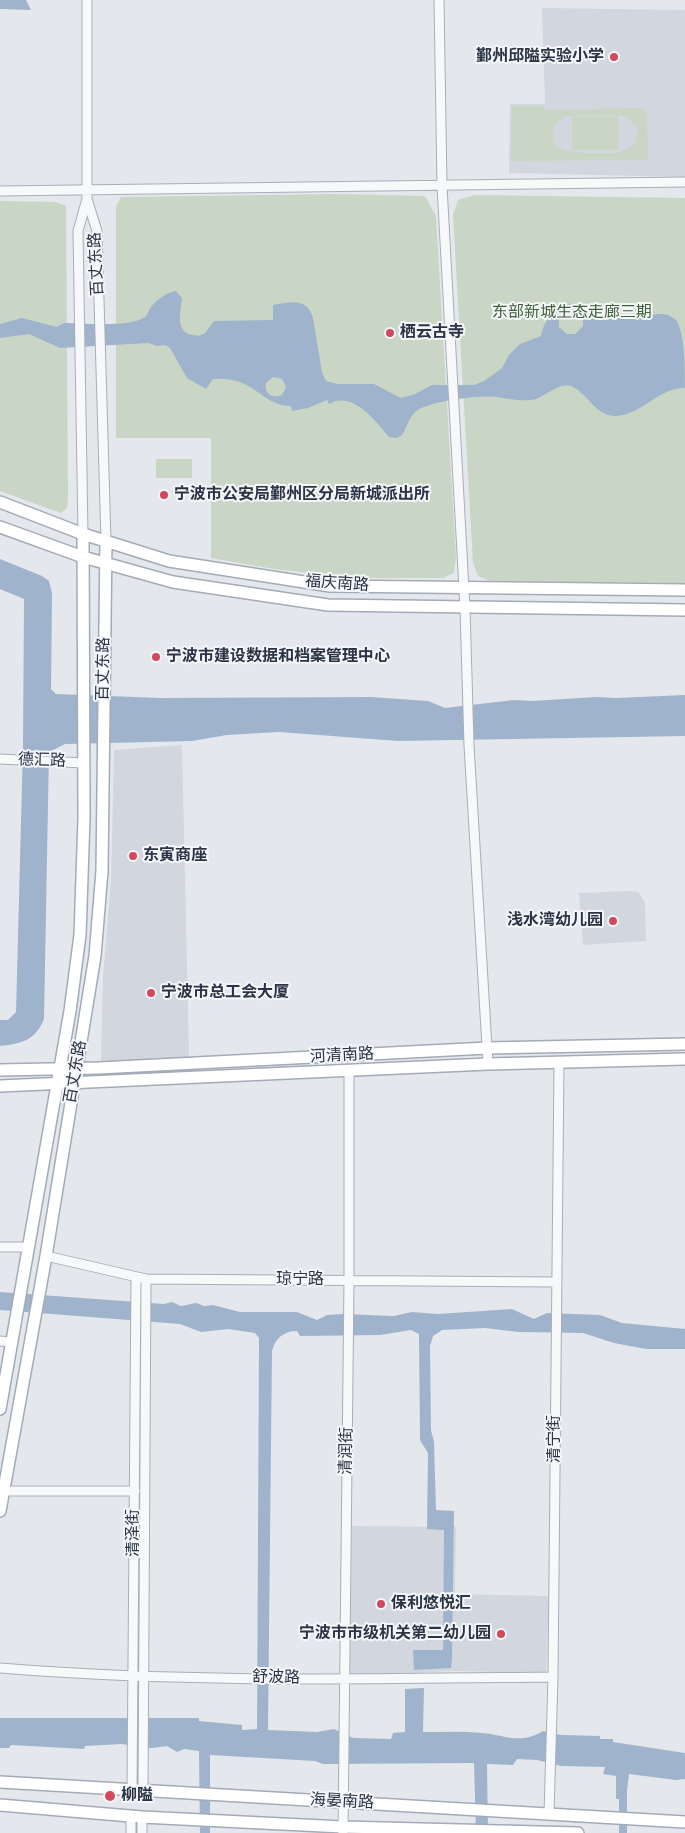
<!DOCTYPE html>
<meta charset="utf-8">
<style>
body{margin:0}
canvas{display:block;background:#e4e7ec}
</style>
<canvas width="685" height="1833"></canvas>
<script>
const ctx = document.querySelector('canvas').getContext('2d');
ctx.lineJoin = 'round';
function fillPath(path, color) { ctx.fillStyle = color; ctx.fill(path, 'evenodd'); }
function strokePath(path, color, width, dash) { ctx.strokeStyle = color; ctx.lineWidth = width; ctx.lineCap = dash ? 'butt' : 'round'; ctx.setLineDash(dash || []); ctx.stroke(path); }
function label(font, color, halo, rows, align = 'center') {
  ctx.font = font + ' Roboto,"Noto Sans SC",sans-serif'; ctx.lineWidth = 4; ctx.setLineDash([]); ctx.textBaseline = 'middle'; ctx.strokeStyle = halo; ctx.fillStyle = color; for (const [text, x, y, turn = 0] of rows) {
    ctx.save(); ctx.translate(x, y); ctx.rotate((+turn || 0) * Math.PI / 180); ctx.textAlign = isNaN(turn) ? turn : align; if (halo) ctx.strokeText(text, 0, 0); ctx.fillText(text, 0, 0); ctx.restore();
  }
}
const built = new Path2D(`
 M542 8 685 10V177L509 173 510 104H545Z
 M182 745 189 1058 101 1061 103 977 111 882 114 750Z
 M630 891 638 892 645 902 646 941 583 945 579 893Z
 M352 1526 456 1527 455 1594 549 1596 546 1673 454 1671 350 1676Z`);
const green = new Path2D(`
 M512 106H545V110L641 108 647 113 648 160 511 161ZM566 116H626L637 128V141C633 146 628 150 621 152 611 154 571 154 562 149 546 141 553 122 566 116Z
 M572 117H618L619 150H572Z
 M336 194 425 196 436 216 456 558 454 573 443 578H353L274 569 211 558V438H116V206L121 197Z
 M474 195 685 198V583L490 581 478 576 473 563 453 215 458 200Z
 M0 201 56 202 66 206 68 498 67 508 61 513 0 491Z
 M156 459H192V478H156Z`);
const water = new Path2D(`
 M0 0H26L31 10 0 9Z
 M176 291 182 298C181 310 174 333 193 335 198 336 200 336 205 333L214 321 273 320V305C291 302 307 297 313 318L322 372 326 381 338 384H374L401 398 415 394 432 385H474L484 381 502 368 509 355 520 344 541 336C543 324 552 309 565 305 579 300 588 311 600 315 608 317 615 317 623 318 642 320 663 306 677 321 685 337 685 367 685 388 659 387 642 415 616 416 595 416 589 395 573 387 559 380 544 399 531 400 518 401 509 399 497 397 480 395 428 401 415 412 409 418 407 427 402 435L397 438 389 437C376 422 353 390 329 404L327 400 308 408 292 411 291 406C261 406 255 375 213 379L206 389 187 378 170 348 165 345 157 346 148 343 60 348 29 334 0 338V324L22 318 57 327 64 323C83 323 129 328 145 317 148 315 148 311 151 307 156 300 166 293 176 291ZM566 309 576 310 583 319V326L575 334H567L559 327V316ZM273 377 282 379 286 387 282 395C272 399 264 394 266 383Z
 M0 559 42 576 49 581 52 593 51 689 56 694 161 698 371 697 428 701 445 708 514 700 532 701 597 697 616 698 685 695V736L398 741 279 732 227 735 192 741 65 744 49 752 44 1019C36 1040 21 1044 0 1046V1020H8L16 1012 23 746 24 599 0 589Z
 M0 1292 164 1304 172 1302 181 1306 196 1303 204 1306 213 1305 240 1312H297L317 1320 327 1315 343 1314 394 1316 412 1312 438 1314 512 1309 534 1319 547 1313 600 1315 622 1323 685 1329V1349H646L614 1343 583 1333 518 1332 485 1328 442 1330 433 1336 430 1346 431 1430 434 1442 436 1510 454 1511 452 1658 451 1668 414 1670 413 1650H443L444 1530 427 1529 428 1453 420 1440 419 1334 411 1330 380 1335 300 1336 297 1331C283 1331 275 1339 272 1351L268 1730 317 1732 334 1729 353 1738 391 1739 393 1733 405 1732V1689L424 1688 423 1732C443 1732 463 1731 482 1733 505 1735 520 1745 543 1731L561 1735 600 1736V1739H613V1742L685 1753V1779L676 1780 629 1774 626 1799H616V1776L603 1774 605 1767 561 1766 537 1760 517 1759 513 1765 487 1764 488 1833H476L474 1763 323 1764 315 1761 210 1755V1833H200L199 1751 184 1749 177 1752 167 1746 152 1748 121 1744 85 1746 84 1749 11 1745 9 1748H0V1718H199V1721L242 1725V1730L257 1729 259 1338 255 1333 228 1329 201 1332 180 1324 0 1310Z`);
const canal = new Path2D(`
 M623 1833V1790`);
const minor = new Path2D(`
 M439 0 442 186 465 608 469 745 488 1064
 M0 191 685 182
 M87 199 97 231 106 541
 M83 534 78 231 87 199V0
 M0 759 84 763
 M0 1247H29
 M46 1256 146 1279 556 1282
 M0 1341 11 1342
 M4 1491H135
 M0 1668C184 1683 369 1679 553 1677
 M132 1790 136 1277
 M143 1791 146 1279
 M549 1814 553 1677 559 1063
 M131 1833V1816
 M142 1833V1817
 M343 1833 349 1280V1070`);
const major = new Path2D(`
 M0 502 83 534 169 561 330 586 685 590
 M0 527 83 557 173 582 328 605 685 610
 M0 1070 99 1068 487 1048 685 1044
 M0 1086 488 1064 685 1059
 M0 1409 70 1011 80 935 84 818 83 534
 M0 1511 46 1256 95 956 102 871 106 541
 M0 1782 685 1822
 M0 1805 142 1817 343 1827 578 1833`);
const markers = [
 [614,57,5,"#d1495b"],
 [390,333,5,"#d1495b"],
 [164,495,5,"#d1495b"],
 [156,657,5,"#d1495b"],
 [133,856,5,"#d1495b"],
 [613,921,5,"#d1495b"],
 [151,993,5,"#d1495b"],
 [381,1604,5,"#d1495b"],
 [501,1634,5,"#d1495b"],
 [110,1796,6,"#d1495b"]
];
const poiNames = [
 ["鄞州邱隘实验小学",604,57,"right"],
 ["栖云古寺",400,333],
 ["宁波市公安局鄞州区分局新城派出所",174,495],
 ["宁波市建设数据和档案管理中心",166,657],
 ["东寅商座",143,856],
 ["浅水湾幼儿园",603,921,"right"],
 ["宁波市总工会大厦",161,993],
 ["保利悠悦汇",391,1604],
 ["宁波市市级机关第二幼儿园",491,1634,"right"],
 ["柳隘",121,1796]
];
const streetNames = [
 ["百丈东路",97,264,-93],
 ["福庆南路",337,584,4],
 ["百丈东路",104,669,-89],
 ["德汇路",42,761,2],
 ["河清南路",342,1056,-3],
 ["百丈东路",76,1072,-80],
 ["琼宁路",300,1280],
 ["清宁街",555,1439,-90],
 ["清润街",347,1451,-89],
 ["清泽街",134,1533,-90],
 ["舒波路",276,1678,1],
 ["海晏南路",342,1802,3]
];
const parkNames = [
 ["东部新城生态走廊三期",572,313]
];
fillPath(built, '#d2d6de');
fillPath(green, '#c9d6c5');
fillPath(water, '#9fb4cc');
strokePath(canal, '#9fb4cc', 8);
strokePath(minor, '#a9aeb7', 11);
strokePath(major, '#a3abb8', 14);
strokePath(minor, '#f7f8fa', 9);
strokePath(major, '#fff', 11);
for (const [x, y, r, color] of markers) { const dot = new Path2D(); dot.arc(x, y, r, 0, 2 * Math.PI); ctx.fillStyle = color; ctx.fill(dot); strokePath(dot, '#f4f6f9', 2); }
label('bold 16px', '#2b3445', '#f4f6f9', poiNames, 'left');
label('16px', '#2b3445', '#f4f6f9', streetNames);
label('16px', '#3f6138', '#f4f6f9', parkNames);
</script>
